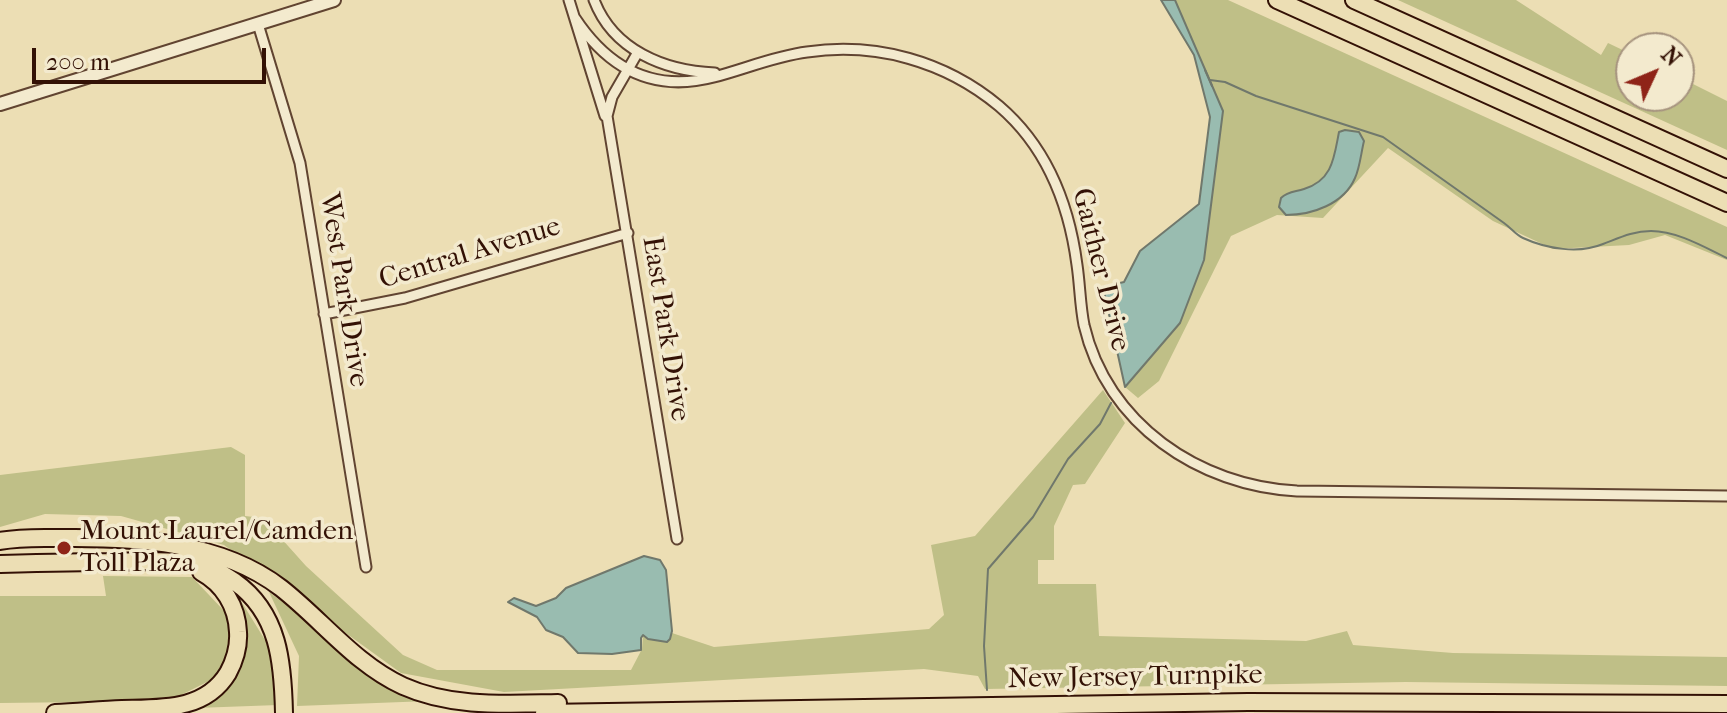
<!DOCTYPE html>
<style>
body{margin:0}
#map{position:relative;width:1727px;height:713px;overflow:hidden;background:#ecdeb4;font-family:"IM FELL French Canon",serif}
canvas{display:block}
.north{position:absolute;left:1615px;top:32px;width:80px;height:80px;box-sizing:border-box;background:#f3eace;border:2px solid #a6937e;border-radius:50%;rotate:46deg;font-size:22px;font-weight:700;line-height:32px;text-align:center;color:#331105}
.north::after{content:'';display:block;margin:auto;width:28px;height:36px;background:#8f2418;clip-path:polygon(50% 0,100% 100%,50% 72%,0 100%)}
.scale{position:absolute;left:32px;top:48px;width:234px;height:36px;box-sizing:border-box;border:4px solid #331105;border-top:0;padding-left:10px;font-size:24px;line-height:28px;white-space:nowrap;color:#331105;-webkit-text-stroke:6px #f3eace;paint-order:stroke}
</style>
<div id="map">
<canvas width="1727" height="713"></canvas>
<div class="north">N</div>
<div class="scale">200 m</div>
</div>
<script>
const ctx = document.querySelector('canvas').getContext('2d');
ctx.lineJoin = 'round';
function fillPath(path, color) { ctx.fillStyle = color; ctx.fill(path, 'evenodd'); }
function strokePath(path, color, width, dash) { ctx.strokeStyle = color; ctx.lineWidth = width; ctx.lineCap = dash ? 'butt' : 'round'; ctx.setLineDash(dash || []); ctx.stroke(path); }
function label(font, color, halo, rows, align = 'center') {
  ctx.font = font + ' "IM FELL French Canon",serif'; ctx.lineWidth = 7; ctx.setLineDash([]); ctx.textBaseline = 'middle'; ctx.strokeStyle = halo; ctx.fillStyle = color; for (const [text, x, y, turn = 0] of rows) {
    ctx.save(); ctx.translate(x, y); ctx.rotate((+turn || 0) * Math.PI / 180); ctx.textAlign = isNaN(turn) ? turn : align; if (halo) ctx.strokeText(text, 0, 0); ctx.fillText(text, 0, 0); ctx.restore();
  }
}
const green = new Path2D(`
 M1175 0H1228L1727 227V260L1665 235 1629 245 1553 249 1493 221 1388 148 1323 218 1277 215 1231 236 1159 381 1138 398 1125 387 1180 323 1204 260 1223 111Z
 M1398 0H1516L1601 55 1608 43 1631 54V96H1679V77L1727 101V150Z
 M1103 390 1125 423 1085 484 1073 485 1054 526V560H1038V584H1096L1099 636 1306 641 1347 631 1353 645 1453 653 1727 657V686L1406 682 985 689 978 676 924 669 504 692 401 673 224 545 121 516 45 514 0 527V475L231 447 245 455V516L263 518 306 566 403 655 437 670H631L642 649 643 635 663 642 672 633 714 647 929 629 944 615 931 545 975 536Z
 M103 576 192 577 228 615 233 655 211 680 169 701 0 703V596H106Z
 M269 592 308 621 429 701 297 706 299 656Z
 M236 593 270 648 278 705 196 708C208 699 223 691 233 680 254 658 243 619 236 593Z`);
const water = new Path2D(`
 M1161 0H1175L1223 111 1204 260 1180 323 1125 387 1103 287 1124 282 1140 251 1199 204 1210 117 1194 55Z
 M1345 130 1359 132 1364 141C1361 153 1360 167 1355 178 1344 204 1312 215 1286 215L1279 207 1281 198C1288 191 1295 192 1304 189 1333 180 1334 157 1339 132Z
 M644 556 660 560 666 570 672 631 670 639 667 642 648 639 643 635 641 638V650L612 654 578 653 563 637 546 630 537 617 508 602 514 598 536 606 556 598 566 588Z`);
const stream = new Path2D(`
 M1205 70 1212 86
 M1210 80 1225 82 1256 96 1383 137 1504 223C1511 228 1516 235 1523 238 1547 249 1579 254 1603 244 1619 238 1633 231 1651 231 1677 231 1704 247 1727 258
 M987 690 984 646 988 569 1033 517 1068 459 1100 424 1111 403`);
const minor = new Path2D(`
 M569 0 605 116
 M594 0C613 50 664 71 715 73
 M575 18C608 68 653 93 714 77 745 69 775 56 807 52 876 42 945 61 999 106 1047 147 1069 204 1077 265 1080 285 1080 305 1084 325 1107 424 1199 486 1297 491L1727 496
 M258 24 300 163 366 567
 M638 52 612 97 607 116 677 539
 M324 314 405 298 628 233`);
const tertiary = new Path2D(`
 M0 104 334 0`);
const motorway = new Path2D(`
 M1277 0 1727 203
 M1354 0 1727 169
 M0 541C20 537 40 538 60 538 134 537 220 541 281 588 322 620 355 664 403 686 452 708 506 704 558 703
 M0 564C39 563 78 562 116 562 142 561 171 560 196 564 210 566 223 574 235 582 279 613 283 663 284 713
 M55 713C77 712 100 710 122 709 161 708 205 711 228 673 235 660 239 647 238 632 237 606 223 584 201 572
 M544 713 1248 702 1727 704`);
const markers = [
 [64,548,8,"#8f2418"]
];
const streetNames = [
 ["Central Avenue",470,254,-17],
 ["Gaither Drive",1100,270,76],
 ["West Park Drive",343,290,81],
 ["East Park Drive",665,329,81],
 ["New Jersey Turnpike",1135,678,-1]
];
const poiNames = [
 ["Mount Laurel/Camden",80,532],
 ["Toll Plaza",80,564]
];
fillPath(green, '#bfbf87');
fillPath(water, '#99bcb0');
strokePath(water, '#70786c', 2);
strokePath(stream, '#70786c', 2);
strokePath(minor, '#614431', 13);
strokePath(tertiary, '#614431', 16);
strokePath(motorway, '#331105', 20);
strokePath(minor, '#f3eace', 9);
strokePath(tertiary, '#f3eace', 12);
strokePath(motorway, '#ecdeb4', 16);
for (const [x, y, r, color] of markers) { const dot = new Path2D(); dot.arc(x, y, r, 0, 2 * Math.PI); ctx.fillStyle = color; ctx.fill(dot); strokePath(dot, '#f3eace', 3); }
label('28px', '#331105', '#f3eace', streetNames);
label('28px', '#331105', '#f3eace', poiNames, 'left');
</script>
